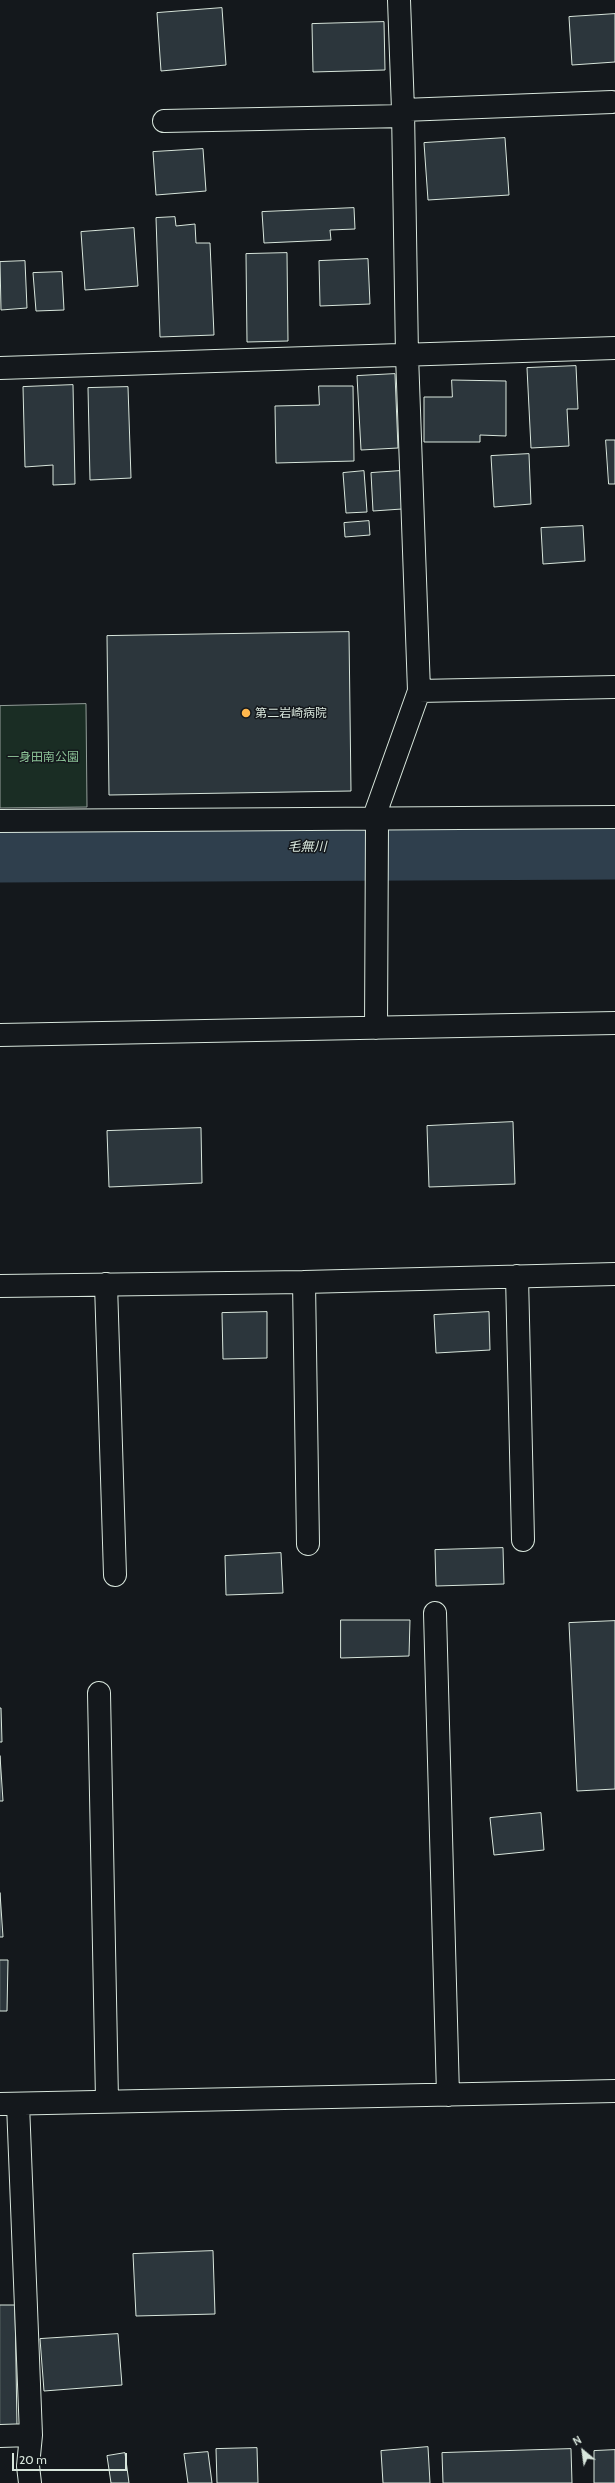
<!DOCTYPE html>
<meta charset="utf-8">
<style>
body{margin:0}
#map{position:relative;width:615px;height:2483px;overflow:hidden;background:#14181c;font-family:Cabin,sans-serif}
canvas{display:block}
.north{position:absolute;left:563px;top:2431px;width:40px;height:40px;-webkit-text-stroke:3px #14181c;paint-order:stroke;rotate:331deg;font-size:11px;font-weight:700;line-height:16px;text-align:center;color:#d8e6dc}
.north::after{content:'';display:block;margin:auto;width:14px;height:18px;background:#d8e6dc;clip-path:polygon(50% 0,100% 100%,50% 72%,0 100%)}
.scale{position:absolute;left:12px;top:2453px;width:115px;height:18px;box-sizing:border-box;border:2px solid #d8e6dc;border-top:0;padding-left:5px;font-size:12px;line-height:14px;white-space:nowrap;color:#d8e6dc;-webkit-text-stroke:3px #14181c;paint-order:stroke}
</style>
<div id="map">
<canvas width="615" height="2483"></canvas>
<div class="north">N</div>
<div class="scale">20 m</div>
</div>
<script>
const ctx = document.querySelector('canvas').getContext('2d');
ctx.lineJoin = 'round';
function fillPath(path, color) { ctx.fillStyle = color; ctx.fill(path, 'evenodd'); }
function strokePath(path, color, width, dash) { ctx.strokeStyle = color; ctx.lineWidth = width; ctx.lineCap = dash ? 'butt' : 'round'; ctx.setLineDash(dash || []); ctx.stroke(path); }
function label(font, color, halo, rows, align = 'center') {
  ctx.font = font + ' Cabin,"Noto Sans JP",sans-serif'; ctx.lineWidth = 3; ctx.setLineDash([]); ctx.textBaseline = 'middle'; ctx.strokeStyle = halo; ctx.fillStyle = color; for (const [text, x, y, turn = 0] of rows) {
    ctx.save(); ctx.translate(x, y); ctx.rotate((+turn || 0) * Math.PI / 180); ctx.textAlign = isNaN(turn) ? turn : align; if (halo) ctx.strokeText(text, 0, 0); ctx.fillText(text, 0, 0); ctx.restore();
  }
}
const green = new Path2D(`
 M86 704 87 807 0 808V706Z`);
const river = new Path2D(`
 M0 848 615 845`);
const building = new Path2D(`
 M222 8 226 65 161 71 157 13Z
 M615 14V62L572 65 569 17Z
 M384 22 385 70 313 72 312 24Z
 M505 138 509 195 428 200 424 143Z
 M203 149 206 191 156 195 153 152Z
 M354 208 355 229 330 230 331 240 264 243 262 212Z
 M175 217 176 226 195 224 196 243H210L214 335 160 337 156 218Z
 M134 228 138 286 85 290 81 232Z
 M287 253 288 341 247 342 246 254Z
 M368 259 370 304 320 306 319 261Z
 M25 261 27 308 1 310 0 262Z
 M62 272 64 310 36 311 33 273Z
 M576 366 578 409H567L569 446 531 448 527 368Z
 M395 374 398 448 361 450 357 376Z
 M452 380 506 381V436L480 435V442H424V397H452Z
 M73 385 75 484 53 485V465L25 467 23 387Z
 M319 386H353L354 461 276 463 275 406 319 405Z
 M128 387 131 478 90 480 88 388Z
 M606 440H615V484H609Z
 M529 454 531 504 494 507 491 456Z
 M364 471 367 512 346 513 343 473Z
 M400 471 402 509 373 511 371 473Z
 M369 521 370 535 345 537 344 523Z
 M583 526 585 561 543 564 541 528Z
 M349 632 351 791 109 795 107 636Z
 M513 1122 515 1184 429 1187 427 1126Z
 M201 1128 202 1183 109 1187 107 1131Z
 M267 1312V1358L223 1359 222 1313Z
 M489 1312 490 1350 436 1353 434 1315Z
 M503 1548 504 1584 436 1586 435 1550Z
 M281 1553 283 1593 226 1595 225 1556Z
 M341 1620H410L409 1656 341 1658Z
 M615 1621V1789L577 1791 569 1623Z
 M0 1708H1L2 1742H0Z
 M0 1756 3 1801H0Z
 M541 1813 544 1850 494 1855 490 1818Z
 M0 1893 3 1937H0Z
 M0 1960H8L7 2011H0Z
 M213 2251 215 2314 136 2316 133 2254Z
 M0 2305H15L17 2427H0Z
 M118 2334 122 2385 44 2391 40 2339Z
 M428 2447 430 2483H383L381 2451Z
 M257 2448 258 2483H217L216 2449Z
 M571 2449 572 2483H443L442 2453Z
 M615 2450V2483H594V2451Z
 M208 2452 212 2483H188L184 2454Z
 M125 2453 129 2483H111L107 2456Z`);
const minor = new Path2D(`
 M403 110 612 102
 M164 121 403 116
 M0 368 615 348
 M419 691 615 687
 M374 817 419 691 407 355 403 110 399 0
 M0 821 615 817
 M376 1028 377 824
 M0 1035 615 1023
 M517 1276 523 1540
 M304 1282 308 1544
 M106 1284 115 1575
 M0 1286 304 1282 615 1274
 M435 1613 448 2095
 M99 1693 107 2100
 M0 2104 615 2091
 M18 2104 31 2435 28 2466 30 2483
 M0 2436 31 2435`);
const markers = [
 [246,713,5,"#ffb74d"]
];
const poiNames = [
 ["第二岩崎病院",255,713]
];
const parkNames = [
 ["一身田南公園",43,757]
];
const waterNames = [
 ["毛無川",307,847]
];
fillPath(green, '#1a2d24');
strokePath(green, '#939e99', 1);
strokePath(river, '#2f3f4d', 69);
fillPath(building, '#2c363c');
strokePath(building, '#d8e6dc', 1);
strokePath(minor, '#d8e6dc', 24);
strokePath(minor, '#14181c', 22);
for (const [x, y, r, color] of markers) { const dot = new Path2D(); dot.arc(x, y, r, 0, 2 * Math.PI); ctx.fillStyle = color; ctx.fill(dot); strokePath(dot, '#14181c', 1.5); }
label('12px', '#d8e6dc', '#14181c', poiNames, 'left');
label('12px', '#8ac095', '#14181c', parkNames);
label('italic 13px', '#d8e6dc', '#14181c', waterNames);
</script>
